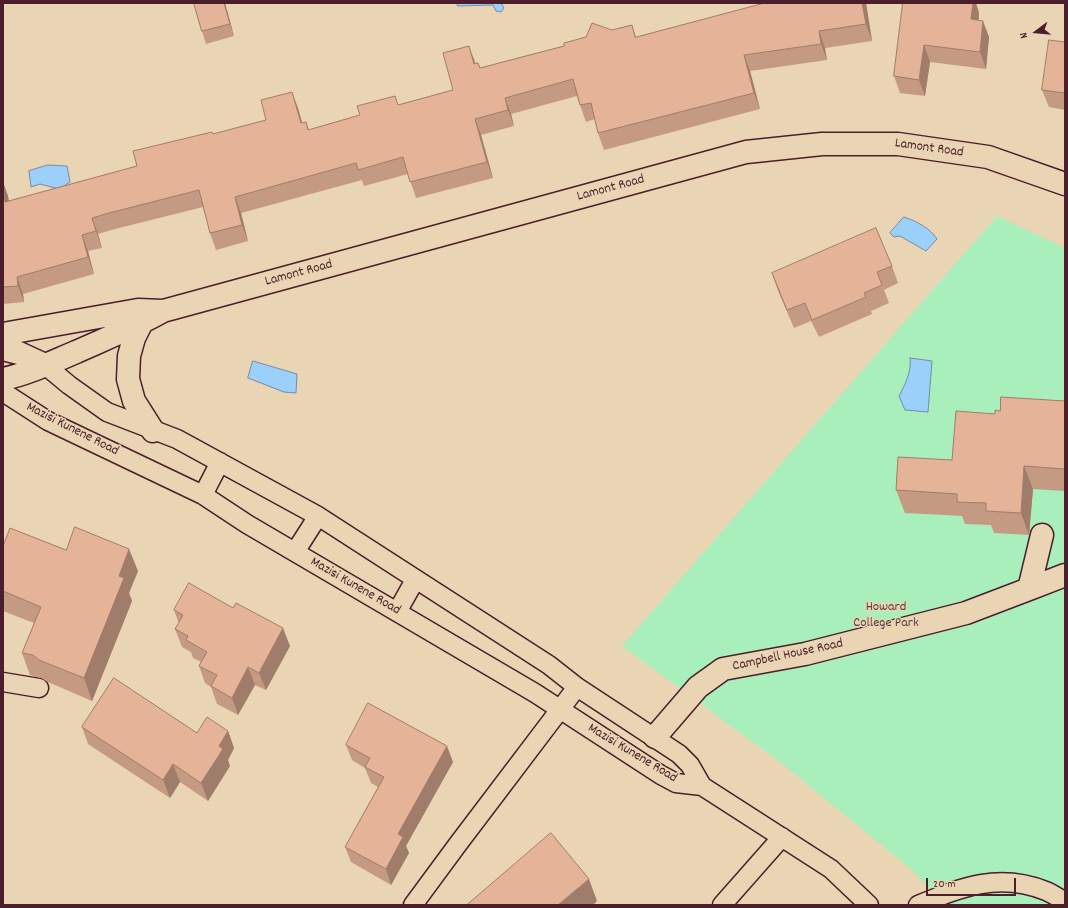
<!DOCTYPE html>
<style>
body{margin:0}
#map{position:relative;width:1068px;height:908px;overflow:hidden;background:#e9d4b3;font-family:Dekko,sans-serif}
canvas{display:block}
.frame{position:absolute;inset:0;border:4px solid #4a1f2b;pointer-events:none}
.north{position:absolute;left:1016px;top:12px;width:40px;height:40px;-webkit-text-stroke:3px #e9d4b3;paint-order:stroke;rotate:254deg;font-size:11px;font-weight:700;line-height:16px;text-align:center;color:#4a1f2b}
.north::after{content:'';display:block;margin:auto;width:14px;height:18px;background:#4a1f2b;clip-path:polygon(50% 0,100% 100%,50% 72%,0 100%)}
.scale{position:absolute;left:926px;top:878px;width:90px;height:18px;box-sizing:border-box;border:2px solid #4a1f2b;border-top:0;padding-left:5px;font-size:12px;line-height:14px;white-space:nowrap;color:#4a1f2b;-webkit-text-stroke:3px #e9d4b3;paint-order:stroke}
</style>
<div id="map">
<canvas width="1068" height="908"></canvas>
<div class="frame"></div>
<div class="north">N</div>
<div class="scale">20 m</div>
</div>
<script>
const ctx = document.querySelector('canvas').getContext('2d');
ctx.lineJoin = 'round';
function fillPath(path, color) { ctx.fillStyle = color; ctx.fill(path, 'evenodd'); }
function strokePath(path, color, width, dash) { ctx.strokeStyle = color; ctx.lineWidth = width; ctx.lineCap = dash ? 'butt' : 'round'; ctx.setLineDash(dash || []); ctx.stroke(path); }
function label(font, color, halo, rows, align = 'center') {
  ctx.font = font + ' Dekko,sans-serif'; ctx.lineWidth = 3; ctx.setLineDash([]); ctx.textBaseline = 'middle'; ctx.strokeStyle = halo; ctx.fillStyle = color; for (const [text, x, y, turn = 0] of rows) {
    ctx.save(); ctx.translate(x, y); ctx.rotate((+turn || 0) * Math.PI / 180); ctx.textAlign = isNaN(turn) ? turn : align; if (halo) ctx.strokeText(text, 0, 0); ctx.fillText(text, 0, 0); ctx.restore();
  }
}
const green = new Path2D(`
 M997 216 1065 248V905H944L912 870 780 762 622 646Z`);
const water = new Path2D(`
 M457 3H501L504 8 501 12 496 11 493 5 458 6Z
 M48 165 67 166 70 182 59 189 40 184 31 187 29 171Z
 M904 217C916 221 930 228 937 239L926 251 900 236 894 237 890 233Z
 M910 358 932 361 928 412 905 410 899 396C905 385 912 371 910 358Z
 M253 361 297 374 296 393 284 392 248 378Z`);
const lane = new Path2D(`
 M45 365 69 385 107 412 177 439 318 516 549 665 577 687 679 754 690 765 702 786
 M3 392 48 421 203 495 247 524 535 693 661 775 676 783 702 786 831 869 869 905
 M203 495 220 462
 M295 552 318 516
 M397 612 415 580
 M3 682 39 688
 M413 905 458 844 577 687
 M722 905 782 837
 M918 905C962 887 999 872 1046 891 1053 894 1059 898 1065 902`);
const street = new Path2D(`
 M1029 589 1065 575
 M655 737 698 687 723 669 805 654 966 613 1029 589 1042 535`);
const secondary = new Path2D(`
 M141 324 134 338 129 356 128 379 134 401 153 431
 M3 334 138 310 163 311
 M3 349 19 353 45 365
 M3 379C28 374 52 362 76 352 105 339 135 327 163 311L746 152 822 144H898L988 157 1065 184`);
const wall = new Path2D(`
 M194 3H225L234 36 206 44 202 31Z
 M866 3 872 41 825 48 827 60 750 71 760 109 604 150 598 133 595 119 586 122 580 105 577 96 511 114 514 126 481 135 493 178 416 198 408 174 364 186 362 180 241 213 248 241 216 250 210 233 203 207 115 229 98 234 102 248 88 251 94 274 23 294 24 302 3 304V182L8 196 9 201 137 166 213 134 266 120 298 108 302 123 306 122 309 130 360 115 395 96 398 105 453 90 475 64 478 63 480 68 564 46 612 30 632 25 636 37Z
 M903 3H976L979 13V20L989 37 986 69 930 62 925 96 900 93 894 76Z
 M1065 42V110L1049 107 1042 90Z
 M892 266 898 283 884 290 889 303 871 311 872 314 819 337 811 321 794 328 778 291 772 273Z
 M1065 401V491L1033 489 1029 535 994 533 991 525 965 524 962 516 905 513 896 490 952 460 995 414 1000 411Z
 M3 546 66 550 138 571 129 593 132 601 92 701 48 682 41 678 30 675 22 653 34 623 3 611Z
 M174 610 290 646 266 690 255 685 238 715 217 704 211 687 205 683 199 666 201 662 193 658 191 652 182 647 175 629 179 624Z
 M82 727 197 733 228 731 234 748 228 760 230 766 208 801 180 782 170 798 88 744Z
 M346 745 453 762 406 846 409 853 391 885 351 862 345 847 378 787 371 783 365 768 352 760Z`);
const shadedWall = new Path2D(`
 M224 3H225L234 36 230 24Z
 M862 3H866L872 41 866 24Z
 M973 3H976L979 13 977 36 971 19Z
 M983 21 989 37 986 69 980 52Z
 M819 31 825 48 827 60 821 44Z
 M924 45 930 62 925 96 919 80Z
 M469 46 475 62 480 80 474 64Z
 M744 55 750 71 760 109 754 93Z
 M292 92 298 108 307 140 301 123Z
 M505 98 511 114 514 126 508 110Z
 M475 119 481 135 493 178 487 162Z
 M3 182 8 196 11 218 5 202Z
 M235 197 241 213 248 241 242 225Z
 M92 218 98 234 102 248 96 231Z
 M82 235 88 251 94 274 88 257Z
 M17 277 23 294 24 302 18 286Z
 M1024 466 1033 489 1029 535 1021 513Z
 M129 549 138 571 129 593 132 601 92 701 84 678 119 576Z
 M283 628 290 646 266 690 259 673Z
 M248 667 255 685 238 715 232 698Z
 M228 731 234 748 228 760 230 766 208 801 201 783 219 746Z
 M447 746 453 762 406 846 409 853 391 885 386 869 398 834Z
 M173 764 180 782 170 798 163 780Z
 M589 879 597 901 593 905H558Z`);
const building = new Path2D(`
 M194 3H224L230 24 202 31Z
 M765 3H862L866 24 819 31 821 44 744 55 754 93 598 133 591 103 580 105 573 79 505 98 508 110 475 119 487 162 410 182 403 157 358 170 356 163 235 197 242 225 210 233 199 190 109 213 92 218 96 231 82 235 88 257 17 277 18 286 3 287V185L5 202 137 166 133 151 212 132 213 134 266 120 261 100 292 92 301 123 306 122 308 130 360 115 357 106 395 96 398 105 453 90 443 53 469 46 474 64 478 63 480 68 564 46V43L586 37 592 23 612 30 632 25 635 37Z
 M903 3H973L971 19 983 21 980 52 924 45 919 80 894 76Z
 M1049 40 1065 42V93L1042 90Z
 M876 228 892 266 877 272 882 285 864 293 866 297 812 320 805 303 787 310 772 273Z
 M1001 397 1065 401V469L1024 466 1021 513 986 511V503L957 502V494L896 490 898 457 952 460 956 411 995 414V410L1000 411Z
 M75 527 129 549 119 576 124 578 84 678 39 660 33 655 22 653 41 607 3 591V546L10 528 66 550Z
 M189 583 233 608 236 603 283 628 259 673 248 667 232 698 211 686 217 675 199 666 207 652 186 640 188 636 175 629 183 615 174 610Z
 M114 678 197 733 207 717 228 731 219 746 223 749 201 783 173 764 163 780 82 727Z
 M368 703 447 746 398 834 403 837 386 869 345 847 384 777 365 767 370 758 346 745Z
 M551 833 589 879 558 905H467Z`);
const streetNames = [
 ["Lamont Road",929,149,8],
 ["Lamont Road",611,189,-15],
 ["Lamont Road",299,274,-15],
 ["Mazisi Kunene Road",72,430,27],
 ["Mazisi Kunene Road",355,587,30],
 ["Campbell House Road",788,656,-12],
 ["Mazisi Kunene Road",632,754,31]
];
const parkNames = [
 ["Howard",886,608],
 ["College Park",886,624]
];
fillPath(green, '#a8efbc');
fillPath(water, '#9ad0f9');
strokePath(water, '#7a89a7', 1);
strokePath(lane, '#4a1f2b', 21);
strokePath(street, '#4a1f2b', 25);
strokePath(secondary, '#4a1f2b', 25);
strokePath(lane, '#e9d4b3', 18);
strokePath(street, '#e9d4b3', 22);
strokePath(secondary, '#e9d4b3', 22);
fillPath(wall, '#c59a82');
fillPath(shadedWall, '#a07d6a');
fillPath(building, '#e5b397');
strokePath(building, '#a07d6a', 1);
label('14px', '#4a1f2b', '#e9d4b3', streetNames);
label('14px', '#583e41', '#e9d4b3', parkNames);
</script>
